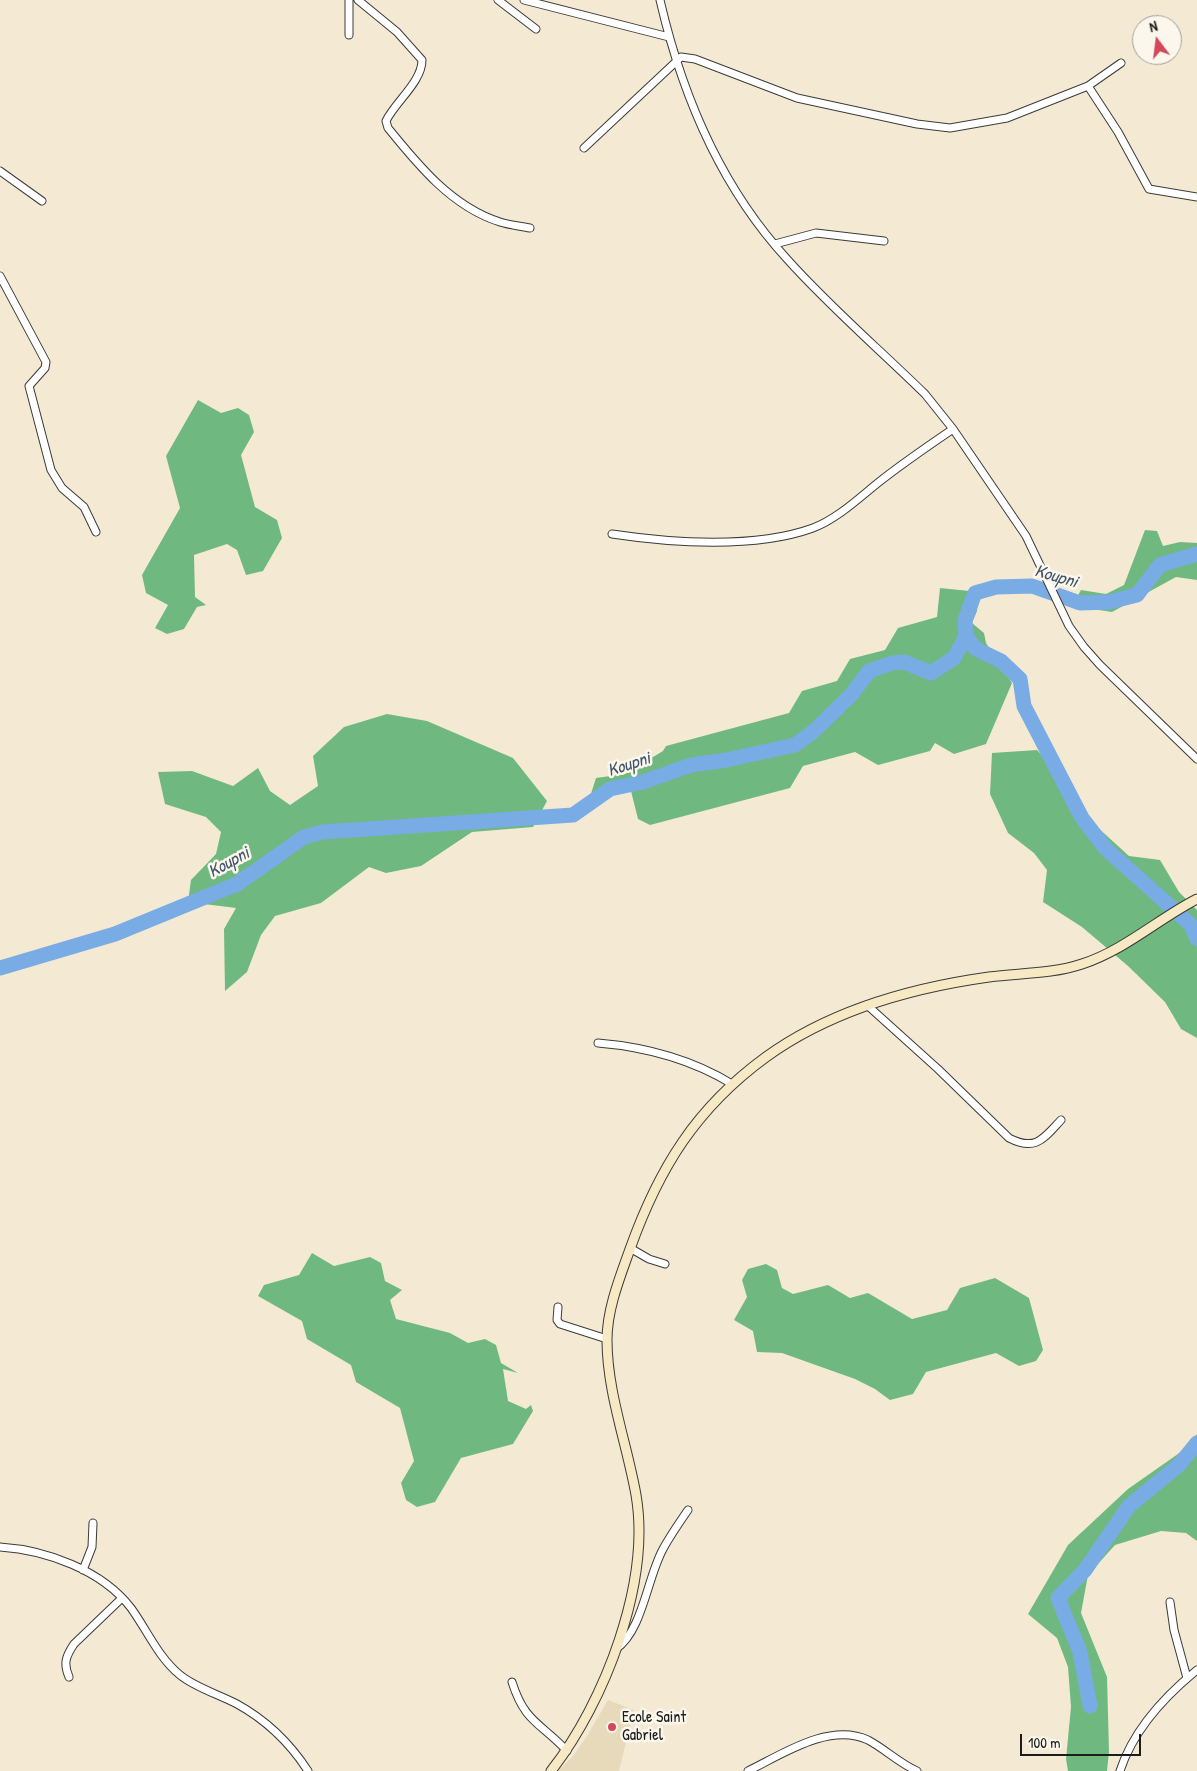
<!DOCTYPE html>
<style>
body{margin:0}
#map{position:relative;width:1197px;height:1771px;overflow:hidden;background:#f4ead4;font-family:"Patrick Hand",sans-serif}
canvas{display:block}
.north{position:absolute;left:1132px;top:15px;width:50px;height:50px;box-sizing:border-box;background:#fbf7ec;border:1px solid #a29f99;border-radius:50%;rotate:345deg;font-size:14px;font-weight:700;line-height:20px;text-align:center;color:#1c1c1c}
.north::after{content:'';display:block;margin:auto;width:18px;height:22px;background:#d1495b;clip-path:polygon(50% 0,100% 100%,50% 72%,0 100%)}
.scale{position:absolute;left:1020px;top:1734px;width:121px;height:22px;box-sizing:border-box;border:2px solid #1c1c1c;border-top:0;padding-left:6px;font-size:15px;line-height:18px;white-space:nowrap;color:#1c1c1c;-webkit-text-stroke:4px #fbf7ec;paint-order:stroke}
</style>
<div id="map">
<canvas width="1197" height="1771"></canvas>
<div class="north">N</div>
<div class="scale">100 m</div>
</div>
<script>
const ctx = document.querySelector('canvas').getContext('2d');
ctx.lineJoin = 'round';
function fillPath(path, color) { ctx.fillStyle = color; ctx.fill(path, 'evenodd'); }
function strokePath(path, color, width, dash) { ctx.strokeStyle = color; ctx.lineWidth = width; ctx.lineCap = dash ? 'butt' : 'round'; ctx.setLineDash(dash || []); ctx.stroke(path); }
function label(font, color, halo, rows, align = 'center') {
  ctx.font = font + ' "Patrick Hand",sans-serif'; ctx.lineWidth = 5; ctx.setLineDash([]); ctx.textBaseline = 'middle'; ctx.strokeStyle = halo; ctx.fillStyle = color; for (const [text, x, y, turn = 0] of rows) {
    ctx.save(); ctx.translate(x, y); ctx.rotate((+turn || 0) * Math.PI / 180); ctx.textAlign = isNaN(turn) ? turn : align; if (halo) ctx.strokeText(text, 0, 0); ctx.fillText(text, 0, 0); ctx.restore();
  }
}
const built = new Path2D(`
 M608 1700 634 1710 619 1771H558L573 1756 587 1736Z`);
const forest = new Path2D(`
 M198 400 221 413 238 408 249 415 254 432 241 455 255 507 277 520 282 538 263 571 246 575 237 550 227 544 194 555 195 597 206 605 197 607 184 629 167 634 155 628 168 605 146 593 142 575 180 508 166 456Z
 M1145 530 1157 531 1163 546 1180 542 1197 543V580L1176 577 1112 612 1072 606 1081 590 1106 594 1124 585Z
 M940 588 979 592 977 611 972 623 984 633 986 643 1012 683 986 744 954 754 935 743 930 751 878 765 855 752 803 766 790 788 650 825 638 819 631 791 589 800 596 778 625 774 663 751 666 746 789 713 802 691 837 681 850 659 885 650 898 628 937 617Z
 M387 714 427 721 513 758 547 801 533 827 472 832 421 866 386 873 369 867 321 903 275 916 261 935 247 972 225 991 224 929 236 908 188 902 191 880 216 854 221 832 206 817 165 804 158 772 192 771 233 786 258 768 270 791 290 805 318 786 313 756 344 727Z
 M1037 750 1072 788 1084 815 1129 856 1160 860 1179 892 1197 910V1038L1181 1029 1165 1002 1128 966 1082 927 1043 902 1047 870 1034 853 1008 833 990 794 992 753Z
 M312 1253 334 1266 370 1257 381 1263 385 1281 402 1290 390 1300 396 1319 450 1333 468 1343 485 1339 496 1345 501 1363 518 1373 503 1369 508 1401 526 1409 531 1405 533 1411 513 1444 461 1458 435 1502 417 1507 406 1500 401 1483 414 1461 400 1408 356 1382 351 1365 307 1339 302 1321 258 1296 264 1285 299 1275Z
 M766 1264 777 1270 782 1288 793 1294 828 1285 850 1298 868 1293 912 1319 947 1310 960 1288 995 1278 1029 1298 1043 1350 1036 1361 1019 1366 996 1353 926 1372 913 1394 890 1400 875 1389 855 1379 782 1353 757 1352 753 1331 734 1320 747 1297 742 1280 748 1269Z
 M1197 1434V1541L1186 1533 1161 1531 1115 1545 1088 1575 1081 1613 1107 1677 1109 1752 1107 1771H1068L1066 1759 1071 1707 1068 1667 1057 1638 1028 1614 1068 1545 1128 1489 1185 1449Z`);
const river = new Path2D(`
 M966 636 976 649 1001 661 1020 679 1024 706 1082 818 1106 849 1191 925 1197 939
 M0 968 115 934 237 884 304 837 323 832 573 815 610 789 643 782 691 765 726 760 795 745 814 731 852 694 869 671 892 663 904 662 931 673 954 658 966 636 965 620 975 593 996 587 1032 586 1080 603 1109 602 1137 595 1160 565 1197 554
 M1090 1706 1080 1652 1058 1598 1085 1570 1129 1506 1179 1465 1197 1443`);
const street = new Path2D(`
 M349 0V35
 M358 0 397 32 422 60C422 82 395 102 386 121L388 128C418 165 452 207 500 222 509 225 520 226 530 228
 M498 0 536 29
 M524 0 669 37
 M660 0C682 95 720 186 787 259 830 307 879 349 925 394L953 429 1026 536 1069 626 1084 647 1100 665 1197 759
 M1088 86 1118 132 1149 189 1197 197
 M584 148 681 57 695 59 797 98 917 124 950 128 1007 118 1088 86 1121 63
 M0 171 42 201
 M775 244 816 233 884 241
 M0 276 46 362 45 368 29 386 51 470 62 488 84 507 96 532
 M612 534C672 543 755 549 813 528 837 519 859 498 879 482 903 463 928 446 953 429
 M867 1005 938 1069 1009 1138C1036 1152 1044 1138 1061 1120
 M598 1043C646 1047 691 1059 732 1084
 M630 1248 649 1259 665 1264
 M558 1307 557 1320 560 1324 607 1339
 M0 1547C46 1550 102 1570 131 1608 147 1630 158 1657 180 1675 196 1688 218 1694 237 1704 266 1720 290 1743 308 1771
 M83 1570 92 1547 93 1523
 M1170 1602 1174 1630 1187 1678
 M616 1649C643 1630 647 1578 663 1549 670 1536 679 1523 688 1510
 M69 1677C63 1663 66 1656 74 1644L122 1598
 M512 1682C525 1723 540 1722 567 1751
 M748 1771C781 1755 829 1722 868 1740 885 1749 899 1763 917 1771
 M1120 1771C1133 1731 1165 1696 1197 1670`);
const secondary = new Path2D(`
 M551 1771C605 1702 651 1582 636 1495 627 1444 607 1392 607 1340 607 1309 620 1277 630 1249 659 1168 696 1108 766 1057 831 1010 910 988 989 977 1020 973 1052 974 1082 964 1125 950 1158 919 1197 899`);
const markers = [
 [612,1727,5,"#d1495b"]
];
const poiNames = [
 ["Ecole Saint",622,1718],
 ["Gabriel",622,1736]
];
const waterNames = [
 ["Koupni",1056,577,16],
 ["Koupni",629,765,-18],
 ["Koupni",229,863,-29]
];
fillPath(built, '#e7daba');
fillPath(forest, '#6fb980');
strokePath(river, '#79abe5', 15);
strokePath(street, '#3c3b38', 9);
strokePath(secondary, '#3c3b38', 11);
strokePath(street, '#fff', 7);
strokePath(secondary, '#f6e9c3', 9);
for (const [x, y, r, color] of markers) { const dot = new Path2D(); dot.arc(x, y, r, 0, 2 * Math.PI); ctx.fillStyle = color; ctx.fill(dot); strokePath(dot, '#fbf7ec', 2); }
label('16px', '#1c1c1c', '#fbf7ec', poiNames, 'left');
label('italic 18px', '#41556c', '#fbf7ec', waterNames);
</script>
